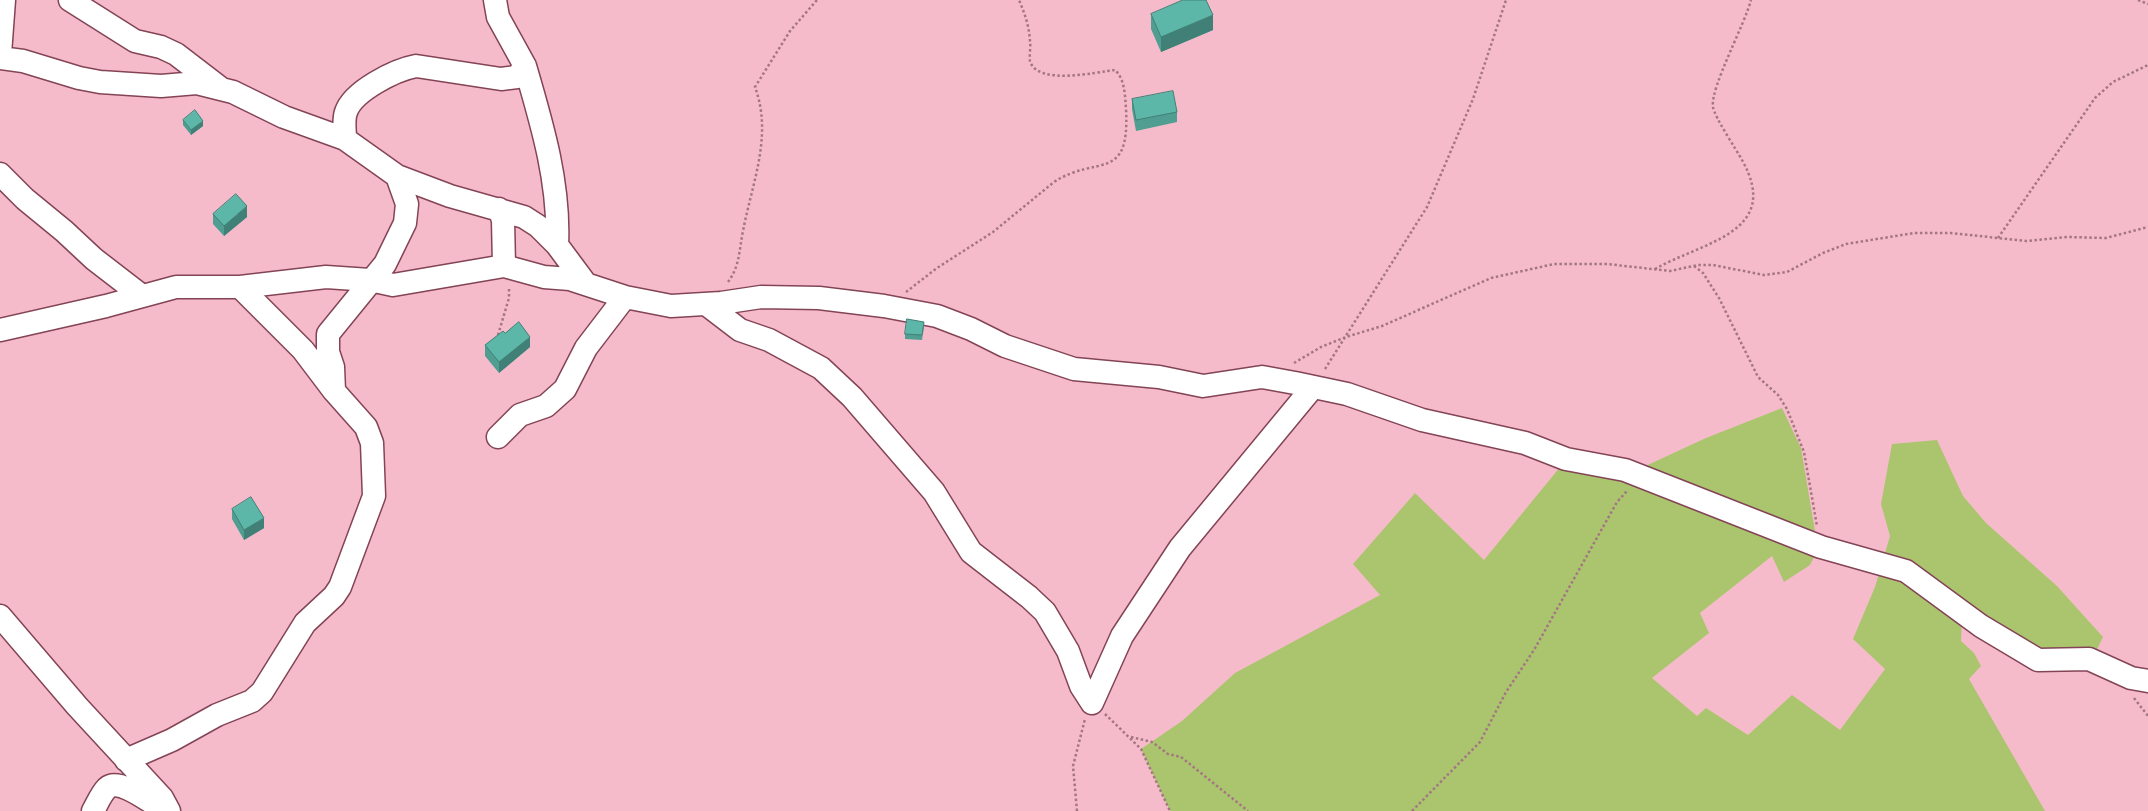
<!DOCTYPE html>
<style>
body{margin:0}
canvas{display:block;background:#f6bbca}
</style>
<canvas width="2148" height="811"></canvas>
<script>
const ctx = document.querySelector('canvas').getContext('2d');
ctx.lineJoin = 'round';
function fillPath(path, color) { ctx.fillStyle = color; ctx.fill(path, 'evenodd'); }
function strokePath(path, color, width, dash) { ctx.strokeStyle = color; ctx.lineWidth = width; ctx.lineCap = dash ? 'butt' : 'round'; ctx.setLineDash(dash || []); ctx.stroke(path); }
const green = new Path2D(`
 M1782 408 1801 448 1818 549 1810 565 1784 582 1772 556 1700 613 1709 633 1652 678 1697 716 1706 708 1748 735 1792 695 1840 730 1885 669 1853 639 1875 587 1890 536 1881 504 1892 444 1937 440 1963 496 1986 523 2057 586 2103 637 2090 664 2063 665 1962 622 1961 641 1974 653 1981 666 1969 679 2045 811H1170L1141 749 1182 721 1235 673 1380 595 1353 564 1415 493 1484 560 1565 461 1626 475 1706 438Z`);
const path = new Path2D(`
 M2138 0 2148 4
 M1998 238 2095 98 2113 82 2148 65
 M1694 266 1703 273 1719 298 1758 377 1778 395 1787 409 1804 452 1817 526
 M1655 269C1702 242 1783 233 1742 160 1736 149 1715 118 1713 107 1710 88 1745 24 1751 0
 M728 282C740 266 739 250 743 231 752 183 773 136 755 87L790 31 817 0
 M906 292 937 268 993 232 1054 182C1097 154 1130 184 1126 109 1125 96 1125 79 1115 70 1097 72 1037 86 1030 61 1029 55 1031 47 1030 41 1029 26 1025 14 1019 0
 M498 335 509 298V287
 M1294 363 1321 347 1346 337 1382 326 1491 278 1554 264H1607L1670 271 1698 265H1713L1764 275 1787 272 1823 253 1846 244 1914 233H1951L2026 241 2068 237 2106 238 2148 227
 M1325 369 1427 207 1473 99 1506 0
 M2134 698 2148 716
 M1105 714 1141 749 1170 811
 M1131 737 1152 742 1168 754 1181 757 1248 811
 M1077 811 1073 766 1085 719
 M1412 811 1480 742 1506 692 1534 650 1617 502 1627 491`);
const minor = new Path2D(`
 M70 0 135 41 161 47 176 54 219 87
 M0 54 4 0
 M0 58 23 61 79 78 100 82 161 86 197 83 233 92 284 117 345 139 397 176 450 196 524 217 538 226 557 245 586 284
 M525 66C542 124 560 184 557 245
 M345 139C345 131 343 120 346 112 353 91 395 70 416 66L501 79 517 77 525 66 498 17 495 0
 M0 174 25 199 64 231 94 259 142 296
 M499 209 503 220 504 266
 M706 304 740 330 769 340 821 368 852 397 934 492 971 552 1029 597 1045 612 1068 651 1081 686 1092 703
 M0 330 106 306 176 287H240L326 277 370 280 393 285 504 266 544 277 570 279 625 297 671 306 721 303 761 297 819 298 884 306 937 316 971 329 1005 346 1074 369 1159 377 1203 386 1262 377 1295 383 1347 394 1422 420 1525 443 1566 459 1625 470 1821 547 1906 571 1981 626 2038 660 2089 659 2131 678 2148 681
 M334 391 333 367 328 352V334L385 264 405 223 407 204 397 176
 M498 437 520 415 546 406 565 389 586 348 625 297
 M0 616 77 706 162 798 169 811
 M1092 703 1122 636 1180 548 1313 387
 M126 760 172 740 217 715 252 701 262 692 305 623 334 596 340 587 374 496 372 443 366 427 334 391 303 350 240 287
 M93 811C97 804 101 794 107 788 119 777 151 803 162 809`);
const wall = new Path2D(`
 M1151 14 1213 30 1161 52 1151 29Z
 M1132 99 1177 112V122L1136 131 1132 109Z
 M183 120 203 126 191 135 183 125Z
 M213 214 247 217 224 236 213 224Z
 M924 327 922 340 905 339V334Z
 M505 333 530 347 499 373 485 356V345Z
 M232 509 264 528 244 540 232 519Z`);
const shadedWall = new Path2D(`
 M1213 15V30L1161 52V37Z
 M203 121V126L191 135V130Z
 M247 206V217L224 236V226Z
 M530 337V347L499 373V362Z
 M264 518V528L244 540V530Z`);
const building = new Path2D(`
 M1183 0H1206L1213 15 1161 37 1151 14Z
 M1173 91 1177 112 1136 120 1132 99Z
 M195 110 203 121 191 130 183 120Z
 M236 194 247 206 224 226 213 214Z
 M907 319 924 322 922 335 905 334Z
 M519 322 530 337 499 362 485 345 503 331 505 333Z
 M251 497 264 518 244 530 232 509Z`);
fillPath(green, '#abc56f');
strokePath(minor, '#834456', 25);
strokePath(path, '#a47682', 2.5, [2.5, 2.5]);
strokePath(minor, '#fff', 22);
fillPath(wall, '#509d91');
fillPath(shadedWall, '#418076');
fillPath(building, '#5db7a9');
strokePath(building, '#418076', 1);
</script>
